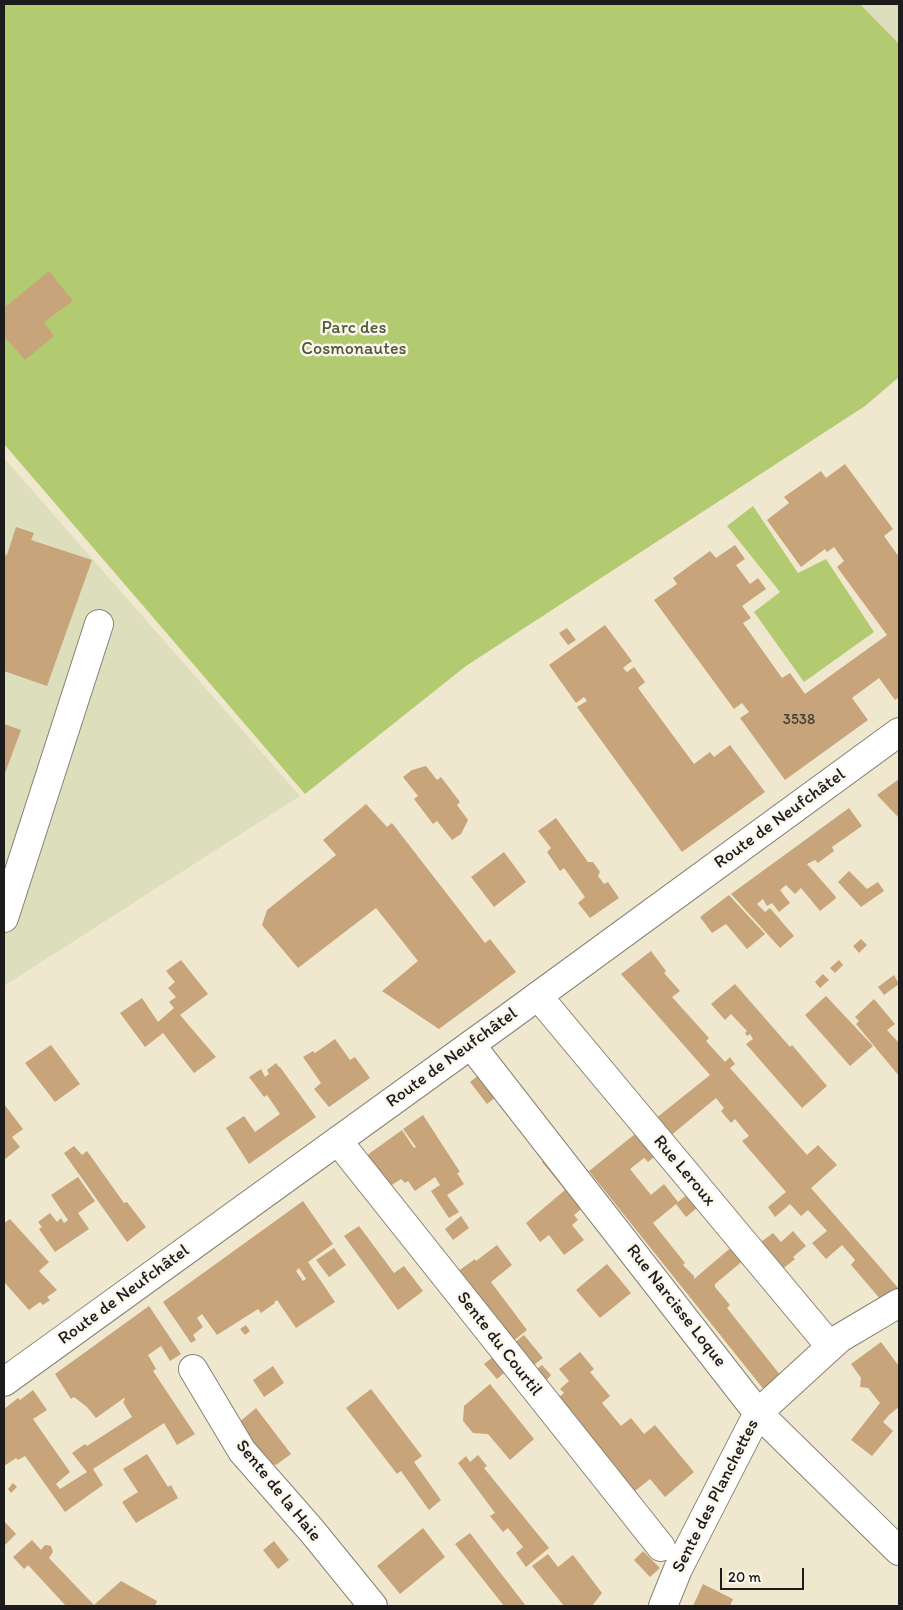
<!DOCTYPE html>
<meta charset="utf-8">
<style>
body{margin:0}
#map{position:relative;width:903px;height:1610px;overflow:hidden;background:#f0e8ce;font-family:Itim,sans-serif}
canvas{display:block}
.frame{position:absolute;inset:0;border:5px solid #1c1c1c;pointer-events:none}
.scale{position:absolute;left:720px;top:1568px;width:84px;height:22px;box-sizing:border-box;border:2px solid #1c1c1c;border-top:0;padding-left:6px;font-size:15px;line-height:18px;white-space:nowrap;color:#1c1c1c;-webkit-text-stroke:4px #fbf7ec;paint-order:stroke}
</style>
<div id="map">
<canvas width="903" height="1610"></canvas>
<div class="frame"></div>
<div class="scale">20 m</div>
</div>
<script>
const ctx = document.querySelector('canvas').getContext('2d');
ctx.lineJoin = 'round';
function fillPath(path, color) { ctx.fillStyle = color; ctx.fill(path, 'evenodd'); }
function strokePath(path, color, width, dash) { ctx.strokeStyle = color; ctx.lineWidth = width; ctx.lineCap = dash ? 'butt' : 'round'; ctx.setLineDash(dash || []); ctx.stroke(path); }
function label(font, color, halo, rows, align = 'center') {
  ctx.font = font + ' Itim,sans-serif'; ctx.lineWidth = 5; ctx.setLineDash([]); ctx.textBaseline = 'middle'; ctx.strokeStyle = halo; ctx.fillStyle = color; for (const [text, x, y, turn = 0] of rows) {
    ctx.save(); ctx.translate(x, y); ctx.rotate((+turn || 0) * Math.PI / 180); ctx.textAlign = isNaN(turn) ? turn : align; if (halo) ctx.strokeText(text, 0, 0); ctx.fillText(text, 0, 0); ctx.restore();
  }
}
const built = new Path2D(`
 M860 4H899V44Z
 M4 458 300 796 4 986Z`);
const green = new Path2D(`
 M4 4H860L899 44V377L865 406 466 666 305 794 4 444Z
 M753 506 798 573 826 559 874 632 804 682 754 612 780 592 727 526Z`);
const building = new Path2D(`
 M49 271 73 301 44 322 54 336 25 360 4 336V308Z
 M845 464 893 529 884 536 899 557V697L895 700 879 678 852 698 868 720 785 780 740 718 749 712 742 703 734 709 654 600 677 584 673 578 710 551 716 558 735 545 745 559 736 565 750 584 758 578 766 589 742 606 751 618 743 623 782 678 790 673 805 694 887 635 837 567 844 561 834 547 827 552 825 549 801 567 767 520 789 503 784 497 821 471 826 478Z
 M16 527 34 533 31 540 92 560 47 686 4 671V554L7 555Z
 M605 625 632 661 623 668 627 672 634 667 645 682 638 688 694 764 710 752 714 757 730 745 765 792 682 852 577 707 587 701 584 697 576 703 549 665Z
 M567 628 576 640 568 645 559 633Z
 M4 724 21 730 4 776Z
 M426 766 437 780 441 777 460 802 457 805 468 820 461 834 452 840 437 821 433 824 414 799 418 796 403 777 412 770Z
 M899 779V818L877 795Z
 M366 804 387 827 392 823 485 943 490 939 516 972 439 1029 382 991 418 961 376 908 298 968 262 925 267 910 336 855 323 840Z
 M849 808 862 826 832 847 834 851 818 863 815 860 807 864 836 897 835 899 820 911 801 888 795 894 786 885 780 890 790 903 779 912 772 903 767 906 763 899 757 904 765 912 770 908 794 936 780 948 731 894Z
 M556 818 588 862H593L600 872 598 876 604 884 608 882 619 898 590 918 578 903 585 897 564 868 560 871 547 852 551 848 538 831Z
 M504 852 526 882 494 907 471 877Z
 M849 871 867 889 878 882 884 891 861 907 838 882Z
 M729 895 765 934 747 949 726 924 712 933 700 917Z
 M861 939 867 945 859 953 853 946Z
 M651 951 666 971 664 973 680 991 672 997 709 1038 706 1041 725 1062 730 1057 735 1064 730 1068 807 1155 818 1145 837 1165 811 1188 899 1289 882 1301 851 1265 855 1260 842 1245 826 1259 812 1243 827 1231 808 1210 801 1216 790 1204 775 1217 768 1207 786 1192 742 1141 749 1136 735 1119 731 1123 721 1111 724 1108 716 1098 669 1137 655 1119 710 1075 621 974Z
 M181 960 208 994 180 1015 216 1057 194 1073 163 1033 145 1047 120 1013 142 998 158 1022 174 1008 169 1002 176 997 168 988 175 982 166 971Z
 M839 960 843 965 835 973 830 968Z
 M823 974 829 980 820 988 815 982Z
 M894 975 899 984 884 995 878 987Z
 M735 984 790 1047 792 1045 827 1086 802 1108 746 1044 753 1039 750 1034 747 1036 745 1033 747 1031 731 1014 725 1020 711 1004Z
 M826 996 873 1046 850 1066 805 1015Z
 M874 999 895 1024 887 1030 899 1043V1076L856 1024 859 1021 855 1017Z
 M335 1039 350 1060 355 1057 370 1078 329 1107 314 1089 321 1083 303 1057 313 1051 315 1053Z
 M51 1045 80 1084 55 1102 25 1063Z
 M276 1063 279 1067H280L316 1117 249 1164 226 1128 244 1116 255 1132 280 1114 267 1095 264 1097 249 1077 261 1069 265 1077 269 1074 267 1070Z
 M480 1074 501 1093 487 1104 470 1082Z
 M4 1104 23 1129 12 1137 20 1147 4 1160Z
 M423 1115 460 1172 457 1173 464 1184 447 1195 459 1212 449 1218 431 1191 440 1185 435 1177 415 1191 408 1181 405 1183 401 1179 389 1187 366 1156 402 1130 414 1148 416 1147 403 1129Z
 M640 1130 659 1153 648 1162 644 1158 630 1169 651 1195 664 1184 678 1202 694 1189 704 1202 686 1217 676 1204 653 1223 685 1263 683 1265 694 1276V1279L734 1245 745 1259 715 1284V1287L730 1305 727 1308 781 1376 765 1391 589 1171Z
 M74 1146 82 1155 87 1151 124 1203 127 1202 146 1227 127 1242 64 1153Z
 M549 1157 586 1205 574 1215 578 1220 572 1225 584 1240 564 1255 549 1235 540 1242 526 1223 565 1190 542 1162Z
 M78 1177 95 1201 78 1213 89 1229 55 1252 39 1229 42 1227 38 1222 50 1213 57 1222 61 1218 64 1223 68 1220 51 1195Z
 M303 1201 333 1244 308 1262 335 1302 296 1328 277 1300 274 1302 275 1303 261 1313 258 1309 217 1335 202 1314 197 1318 203 1327 193 1335 196 1340 191 1343 163 1302ZM299 1268 306 1279 303 1281 296 1271Z
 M461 1216 469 1228 453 1240 445 1229Z
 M10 1219 49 1262 39 1271 57 1290 47 1297 50 1300 43 1305 40 1302 29 1310 5 1283 4 1284V1223Z
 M359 1226 394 1273 404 1266 423 1291 398 1310 344 1236Z
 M793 1231 806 1246 793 1257 795 1259 780 1271 757 1245 773 1233 781 1242Z
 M497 1245 512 1265 491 1282 527 1330 512 1342 457 1272 475 1259 476 1261Z
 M334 1248 346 1265 329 1277 316 1260Z
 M607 1264 631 1293 600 1318 576 1290Z
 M149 1306 181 1354 170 1361 161 1346 148 1355 156 1369 153 1371 195 1434 177 1445 164 1423 93 1469 103 1485 65 1512 25 1456 18 1460 16 1458 4 1466V1409L18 1398 20 1400 33 1390 47 1410 33 1419 70 1472 56 1484 60 1489 87 1472 72 1453 85 1444 87 1446 132 1417 123 1402 125 1399 124 1398 96 1418 87 1407 74 1397 71 1399 55 1374Z
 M246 1325 250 1331 245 1335 240 1329Z
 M524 1335 543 1358 531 1367 513 1344Z
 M881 1342 899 1366V1407L889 1415 883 1422 893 1431 872 1456 851 1440 880 1403 868 1388 860 1387 861 1378 851 1364Z
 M499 1352 511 1367 497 1379 484 1364Z
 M580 1352 594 1369 590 1372 610 1396 602 1403 621 1426 631 1418 644 1434 655 1425 694 1472 665 1497 650 1479 635 1491 557 1399 564 1393 560 1389 569 1381 559 1369Z
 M542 1365 551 1375 544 1383 534 1371Z
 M273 1366 284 1383 264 1397 253 1380Z
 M490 1384 534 1439 510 1460 488 1434 473 1433 463 1421 464 1406Z
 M371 1389 422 1456 414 1462 441 1500 429 1510 401 1471 397 1474 346 1408Z
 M256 1408 291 1454 276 1465 263 1461 237 1424Z
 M147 1454 168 1487 171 1485 178 1498 136 1523 122 1502 138 1492 123 1469Z
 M478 1455 487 1466 484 1468 549 1548 526 1567 516 1553 523 1547 508 1528 503 1532 490 1516 495 1513 458 1463 466 1456 470 1462Z
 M13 1483 17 1487 11 1493 8 1489Z
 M4 1521 16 1534 4 1546Z
 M423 1528 445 1557 400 1594 377 1566Z
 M470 1533 482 1549 526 1606H504L455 1544Z
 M32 1540 41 1550 45 1545 51 1546 53 1552 49 1558 94 1605 121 1581 157 1601 155 1606 116 1605 115 1606H66L28 1565 24 1569 13 1557Z
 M274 1541 289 1560 278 1569 263 1550Z
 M643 1551 660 1568 650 1577 634 1560Z
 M548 1554 558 1567 573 1555 602 1593 592 1606H564L532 1566Z
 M703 1584 733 1599 730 1606H693Z`);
const minor = new Path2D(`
 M4 918 99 624
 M538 996 830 1346
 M471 1045 758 1413 899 1551
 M338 1141 661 1547
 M193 1369 242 1451 312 1531 373 1606
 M663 1606 678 1569 758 1413 840 1338 899 1303`);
const major = new Path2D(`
 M4 1382 505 1020 899 732`);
const numberNames = [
 ["3538",799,720]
];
const parkNames = [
 ["Parc des",354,328],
 ["Cosmonautes",354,349]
];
const streetNames = [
 ["Route de Neufchâtel",780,819,-36],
 ["Route de Neufchâtel",452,1058,-36],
 ["Rue Leroux",684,1171,50],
 ["Route de Neufchâtel",124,1295,-36],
 ["Rue Narcisse Loque",676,1306,52],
 ["Sente du Courtil",499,1344,52],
 ["Sente de la Haie",278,1491,51],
 ["Sente des Planchettes",716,1496,-63]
];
fillPath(built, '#dcdebc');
fillPath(green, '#b3cb70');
fillPath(building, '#c7a47a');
strokePath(minor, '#868275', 30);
strokePath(major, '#868275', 30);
strokePath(minor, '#fff', 28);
strokePath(major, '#fff', 28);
label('15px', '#473e34', null, numberNames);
label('18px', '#515939', '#fbf7ec', parkNames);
label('18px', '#1c1c1c', '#fbf7ec', streetNames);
</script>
